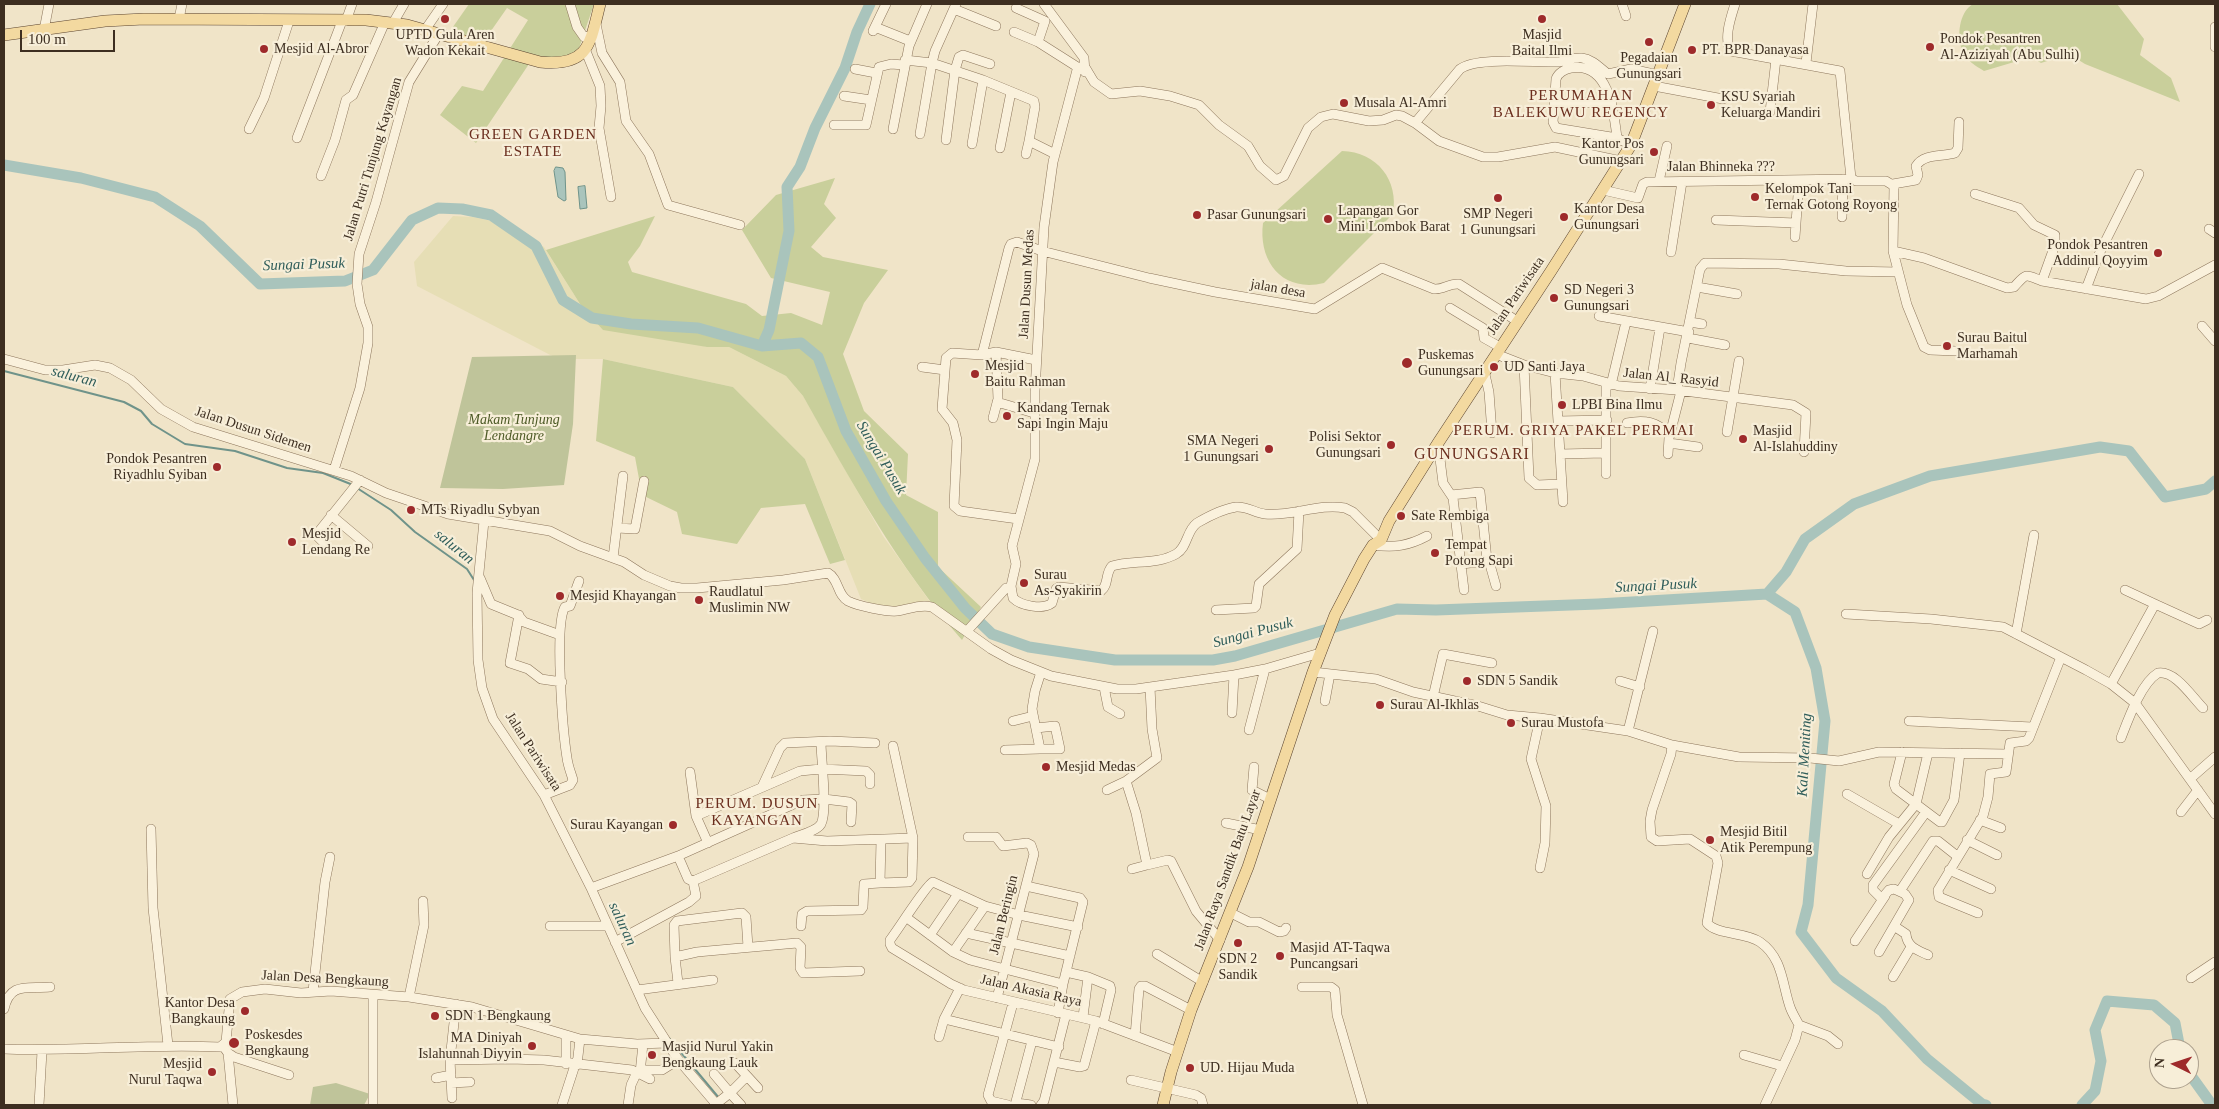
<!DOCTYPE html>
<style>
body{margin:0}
#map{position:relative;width:2219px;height:1109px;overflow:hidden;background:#f0e4c8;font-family:"Times New Roman",serif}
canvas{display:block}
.frame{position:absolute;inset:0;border:5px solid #3d2e20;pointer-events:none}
.north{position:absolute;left:2149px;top:1039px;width:50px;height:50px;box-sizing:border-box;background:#f7eed8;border:1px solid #ada18e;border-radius:50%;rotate:274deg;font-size:14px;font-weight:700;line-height:20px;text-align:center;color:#3d2e20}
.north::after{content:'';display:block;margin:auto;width:18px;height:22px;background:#9e2a2b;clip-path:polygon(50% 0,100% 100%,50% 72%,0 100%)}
.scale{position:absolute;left:20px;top:30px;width:95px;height:22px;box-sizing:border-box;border:2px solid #3d2e20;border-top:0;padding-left:6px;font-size:15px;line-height:18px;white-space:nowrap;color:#3d2e20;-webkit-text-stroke:4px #f7eed8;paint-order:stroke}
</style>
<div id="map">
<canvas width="2219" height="1109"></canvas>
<div class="frame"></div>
<div class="north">N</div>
<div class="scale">100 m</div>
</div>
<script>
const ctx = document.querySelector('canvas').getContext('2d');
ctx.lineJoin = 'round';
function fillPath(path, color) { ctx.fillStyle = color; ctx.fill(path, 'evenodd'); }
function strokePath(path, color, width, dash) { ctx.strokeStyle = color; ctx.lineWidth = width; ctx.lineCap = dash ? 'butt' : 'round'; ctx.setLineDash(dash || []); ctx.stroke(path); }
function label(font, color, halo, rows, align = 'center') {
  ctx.font = font + ' "Times New Roman",serif'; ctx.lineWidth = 4.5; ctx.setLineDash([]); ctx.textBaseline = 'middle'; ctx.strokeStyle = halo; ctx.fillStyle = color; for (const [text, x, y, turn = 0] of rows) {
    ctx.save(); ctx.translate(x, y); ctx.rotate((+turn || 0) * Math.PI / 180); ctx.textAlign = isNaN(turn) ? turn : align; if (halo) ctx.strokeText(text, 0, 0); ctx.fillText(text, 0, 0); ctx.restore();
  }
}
const farmland = new Path2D(`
 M453 216 473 217 492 221 544 247 580 304 707 347H729L786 376 803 396 883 536 933 606 884 609 861 599 805 459 733 387 603 359H558L417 286 414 262Z`);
const green = new Path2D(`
 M469 4H594L577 54 551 63 533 58 476 143 440 115 462 86 483 91 528 20 507 8 484 41 448 34Z
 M1973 4H2117L2144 39 2140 55 2171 78 2180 102 2085 64 2069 54 2041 63 2031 57 1984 71C1976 66 1967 61 1963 52 1956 37 1959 12 1973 4Z
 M1342 151C1377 152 1399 180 1393 214L1324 283C1283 293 1258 262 1263 223Z
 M835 178 824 204 836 218 811 247 823 257 888 270 864 303 843 354 864 411 908 454 906 495 938 512V567L981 607 962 640C898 567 851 481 803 396L786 376 729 347H707L603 330 580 304 546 250 655 216 640 246 628 262 632 272 746 304 762 316 791 313 822 325 830 292 771 278 742 230 776 195Z
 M603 359 733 387 805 459 845 560 830 564 805 504 761 508 737 544 682 534 677 512 642 495 635 457 596 441Z`);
const cemetery = new Path2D(`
 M576 355 573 424 564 485 503 489 440 488 472 357Z
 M336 1083 370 1094 364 1105H310L313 1087Z`);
const water = new Path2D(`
 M556 167 563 168 565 172 566 200 564 201 558 197 554 171Z
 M585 186 587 208 580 209 578 187Z`);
const stream = new Path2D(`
 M4 371 124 402 141 411 152 424 185 444 235 451 287 468 323 473 353 485
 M357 488 391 510 415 532 467 569 474 580
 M669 1038 719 1098`);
const river = new Path2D(`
 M4 165 81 178 155 197 200 226 260 284 345 281 373 270 412 220 438 208 462 209 491 215 536 246 563 300 592 318 631 324 698 328 762 346 801 343 818 357 846 431 886 501 925 558 965 608 992 634 1029 647 1115 660H1213L1235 656 1397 609 1436 610 1598 604 1767 594
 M762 346 769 330 789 231 787 187 800 167 815 128 845 68 857 32 870 4
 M2189 1073 2212 1105
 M1986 1105 1982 1104 1927 1059 1882 1011 1836 978 1801 932 1808 905 1825 721 1816 668 1795 612 1767 594 1786 572 1805 539 1854 504 1930 476 2100 447 2129 451 2165 497 2206 489 2215 481
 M2082 1105 2095 1091 2101 1061 2095 1030 2107 1001 2154 1005 2175 1023 2180 1049`);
const minor = new Path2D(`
 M570 4 577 27 584 37 591 36
 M956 4 935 51 932 63 983 80 1034 101 1035 107 1029 141 1055 154
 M1044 4 1084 58 1085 72
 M1622 4 1626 16
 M1735 4C1731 17 1723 39 1731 51L1840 71 1851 178 1856 181H1886L1894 186 1893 251 1924 258 2007 288 2014 287C2027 273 2024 274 2042 281L2146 299 2158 296 2215 265
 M1016 8 1045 21 1038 42
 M954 9 996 26
 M179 19 182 4
 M346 21 352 4
 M393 23 404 4
 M596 24 602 53 620 82 626 121 649 154 668 205 740 225
 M875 27 910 41
 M2215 27V47
 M44 30 49 4
 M425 30 443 4
 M873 31 886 4
 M1014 32 1038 42 1079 68
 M585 49 600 86 601 106 599 128 611 197
 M905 60 932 63 920 134
 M1806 63 1813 4
 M855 69 876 73
 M1654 86 1723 99
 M844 96 871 100
 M1555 102 1612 103
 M1770 112 1776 59
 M1415 123 1460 69C1477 56 1536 63 1559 62 1566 61 1574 57 1582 58 1592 59 1600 68 1608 74L1631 69 1658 75
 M834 125H866L879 67 891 64 904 65
 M249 129 264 98 289 21
 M893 129 909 46 927 4
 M297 138 342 21
 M1617 138C1614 112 1609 61 1571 68 1565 69 1558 73 1556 79L1553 122 1556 128 1617 138 1631 145
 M946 140 955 70 959 57 963 55 990 64
 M972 144 983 80
 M1000 148 1011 92
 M1026 154 1029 141
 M321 176 335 140 346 100 353 95 385 22
 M1659 181 1667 146
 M1893 184 1916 180 1918 175 1916 166C1924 153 1943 157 1955 153L1958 148 1959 122
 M1603 190 1638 198 1643 184 1647 182 1852 179
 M1975 194 2019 208 2034 225 2055 235V245L2042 281
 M1842 217 1843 179
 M1716 220 1796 223
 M2209 229 2215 233
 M1795 237 1799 181
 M1893 251 1907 305 1924 347 1930 350 1956 351
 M1671 252 1682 182
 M1697 287 1737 294
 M2086 289 2100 252 2139 174
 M1450 308 1483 328 1484 338 1500 347
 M1599 316 1689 332
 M1690 322 1702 324
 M2202 326 2215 341
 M1688 338 1725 345
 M1496 354 1524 365 1555 373 1583 376 1619 386 1677 390 1793 405 1806 413 1804 452
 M982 355 1009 248 1011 244 1017 242 1042 251 1149 278 1215 292 1315 309 1382 268 1434 289C1443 290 1449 283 1459 284L1517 321
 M4 359 45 370H63L95 365 110 368 131 380 161 409 193 427 351 476 386 493 448 514 550 531 580 546 624 562 644 575 670 586 681 588H697L783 580 828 573C839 579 837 595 848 601 858 606 887 612 897 611 909 609 920 604 932 607L991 649 1011 660 1051 676 1117 689H1136L1234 675 1265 669 1320 653
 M1524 365 1529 478 1537 485 1561 484
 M922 367 945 370
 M1484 370 1489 392 1492 433
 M1555 373 1563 502
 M1611 385 1626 322
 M1650 389 1660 328
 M1677 390 1681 363 1700 269 1705 263 1779 264 1846 271 1898 272
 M997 402 1034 413
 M993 418 998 399 996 352
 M1558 421 1607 420
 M1627 423C1645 419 1657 422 1670 435
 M1727 432 1739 361
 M1438 443 1443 483 1453 498 1464 590
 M1669 443 1698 447
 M1560 454 1605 453
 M1668 454 1669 438 1681 391
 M334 470 360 388 368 343V327L360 304 357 284 359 254 376 202 409 82 438 35
 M1606 474V383
 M1451 495 1480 492 1487 560
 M331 515 368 546
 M1018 519 960 511 954 506 957 440 953 423 942 409 946 358 952 353 982 355 996 352 1036 360
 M484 521 477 593 478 660 482 688 493 719 544 795 591 888 645 1008 677 1058 717 1105
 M617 528 635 529 644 481
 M1381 540 1353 512 1345 508C1319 503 1291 517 1265 514 1255 513 1247 506 1236 507 1222 509 1209 516 1197 523 1186 531 1188 547 1176 554 1157 565 1132 560 1112 566 1105 573 1109 585 1101 591L1059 587 1056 589 1052 603C1043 610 1021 606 1013 598L1011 586 1016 564 1012 546 1035 459V391L1044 227 1053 162 1077 70 1081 67 1085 72 1083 66 1085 67 1094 82 1111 94 1140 91 1170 96 1199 105 1219 125 1248 146 1260 166 1276 180 1284 176 1308 128 1321 117 1333 114 1369 121 1383 120 1396 115 1402 116 1415 123 1439 141 1483 157H1498L1555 147 1621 161
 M325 544 316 535 360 480
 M1373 545C1394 548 1408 546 1427 536
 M613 558 623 476
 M1461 564 1489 561 1496 586
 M480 578 491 604 518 615 524 622 560 635
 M2155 604 2199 624 2207 620
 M1216 610 1254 608 1256 606 1259 584 1297 549 1299 511
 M1846 614 1931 619 2003 627 2086 670 2111 684 2135 703 2215 814
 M519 615 510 663 528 669 541 679 562 682
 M967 631 1006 588H1011
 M2016 634 2034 535
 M1313 672 1376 679 1413 692 1478 706 1507 715 1540 718 1628 731 1672 745 1671 754 1652 810 1650 821 1651 837 1657 841 1690 839 1716 856 1718 863 1707 923C1716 935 1746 932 1760 942 1783 958 1782 984 1790 1007 1792 1013 1796 1019 1799 1025L1795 1040 1765 1105
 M1620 681 1640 687
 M2111 684 2155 604 2125 590
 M1104 687 1108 707 1120 714
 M1150 687 1152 729 1157 758 1126 781 1136 813 1147 865 1168 860 1171 861 1196 911 1220 940
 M1433 697 1443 654 1492 663
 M1325 701 1330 674
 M1232 713 1234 675
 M1013 721 1033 716
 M1909 721 2032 727
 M1036 728 1055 726 1060 749H1040
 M1249 730 1265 669
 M1628 731 1653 631
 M2121 738C2128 720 2141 683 2158 673 2175 670 2192 697 2203 708
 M1672 745 1739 757 1810 758 1839 761 1879 752 2008 754
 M893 746 913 838
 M1005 750 1040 749 1032 709 1035 691 1041 672
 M1902 752 1894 784 1896 789 1940 822H1942L1954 800 1960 753
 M1254 767 1252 790 1270 799
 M690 772 696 816
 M2191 778 2215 757
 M762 787 780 748 785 743 830 741 875 743
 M1107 790 1126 781
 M1847 794 1899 824
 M544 795 570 785 573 780C571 773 568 766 567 758 563 733 554 624 565 607L570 606 579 581
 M2181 812 2198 790
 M1980 820 2001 828
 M1226 823 1261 830
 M151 829 153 908 168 1045
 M968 837H996L1003 846 1027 843 1031 845 1034 854 997 998
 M793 838C800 835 817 831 821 824 828 811 821 759 821 742
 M1967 840 1997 855
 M708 843 696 816 800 771 821 769 866 771 870 775V784
 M678 856 688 879 693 881 793 838 827 841 913 838 912 878 909 882 880 883 881 840
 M1540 868 1545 843 1546 806 1531 759 1540 718
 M1132 869 1147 865
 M1949 870 1991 889
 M1867 874 1889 837 1916 804 1928 753
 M1026 886 1080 898 1083 902 1063 984 1058 1013
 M591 888 678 856 803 800 824 799 849 802 852 804 851 822
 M1900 891 1933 841H1938L1957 856
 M1231 913 1249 922H1259L1279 932 1284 931 1286 928
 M1978 913 1939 897 1938 890 1983 816 1988 797 1990 774 2006 772 2010 743 2026 741 2029 738 2061 657
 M907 918 953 952 970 960 1063 984
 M550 926H608
 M801 926 802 914 807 911 861 910 863 907 864 884 880 883
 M1894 926 1906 934C1907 947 1917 950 1928 955
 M1078 927 1019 915 985 906 933 882C927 884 897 931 890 940V944L892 948 951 984 964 990 1096 1021 1178 1052
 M966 933 1070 956
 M930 935 958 894
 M1855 941 1885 896
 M615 942 689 902 696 896 693 881
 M953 952 985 906
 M1879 952 1909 900 1905 894 1894 889 1889 890 1883 897H1880L1873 890V885L1926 812
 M1157 954 1203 982
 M675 957 697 952 797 943 801 947 800 968 803 973 860 971
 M1066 972 1088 977 1110 986 1111 990 1103 1024
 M1893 977 1911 947
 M2191 978 2215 962
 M678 983 675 957 674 925 677 921 742 913 746 917 748 947
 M1302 987H1331L1335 990 1337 1015 1363 1105
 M637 990 713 980
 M313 991 325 882 330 857
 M409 997 424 925 423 901
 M4 1009C10 982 26 989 50 987
 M1083 1017 1088 977
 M944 1019 1059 1047
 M1799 1025 1828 1036 1838 1044
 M1135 1036 1139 989 1141 986H1145L1191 1010
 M939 1037 944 1019 960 988
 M223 1046 228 1053 234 1057 289 1075
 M4 1049C76 1052 147 1043 220 1047L226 1042 230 999 242 992 265 989 301 993 331 991 409 997 472 1007 580 1039 637 1044 667 1043
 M228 1053 233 1105
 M1744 1055 1782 1066
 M450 1060 509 1059 544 1060 632 1070 650 1079
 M1054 1062 1080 1067 1084 1066 1096 1021
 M735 1063 747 1076
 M566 1064V1036
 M577 1065 580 1039
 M641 1070H662L678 1060
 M640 1073 643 1044
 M714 1074 730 1093 716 1104
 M436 1078 451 1075
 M1131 1080 1196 1095 1201 1098 1203 1105
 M451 1083 470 1082
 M452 1098 450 1060 456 1004
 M1017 1103 1031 1105
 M39 1105 42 1051
 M373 1105V995
 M562 1105 575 1065
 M628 1105 631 1085 637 1072
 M741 1105 730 1093 747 1076 758 1088
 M1008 1105 991 1101 988 1095 1013 1003
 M1015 1105 1032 1041
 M1041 1105 1044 1101 1066 1014`);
const major = new Path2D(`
 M4 35 105 21 144 19 366 20 407 25 540 62C589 67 590 44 600 4
 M1163 1105 1171 1072 1191 1010 1248 867 1313 672 1335 615 1364 559 1373 545 1381 540 1389 521 1438 443 1551 271 1631 145 1685 4`);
const markers = [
 [445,19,5,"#9e2a2b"],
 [1542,19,5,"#9e2a2b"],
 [1649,42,5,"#9e2a2b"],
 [1930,47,5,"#9e2a2b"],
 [264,49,5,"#9e2a2b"],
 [1692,50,5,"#9e2a2b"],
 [1344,103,5,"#9e2a2b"],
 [1711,105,5,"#9e2a2b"],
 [1654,152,5,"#9e2a2b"],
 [1755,197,5,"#9e2a2b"],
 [1498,198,5,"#9e2a2b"],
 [1197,215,5,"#9e2a2b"],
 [1564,217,5,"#9e2a2b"],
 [1328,219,5,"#9e2a2b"],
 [2158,253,5,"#9e2a2b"],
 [1554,298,5,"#9e2a2b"],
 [1947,346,5,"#9e2a2b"],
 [1407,363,6,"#9e2a2b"],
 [1494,367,5,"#9e2a2b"],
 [975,374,5,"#9e2a2b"],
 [1562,405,5,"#9e2a2b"],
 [1007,416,5,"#9e2a2b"],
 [1743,439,5,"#9e2a2b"],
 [1391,445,5,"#9e2a2b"],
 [1269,449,5,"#9e2a2b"],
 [217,467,5,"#9e2a2b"],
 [411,510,5,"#9e2a2b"],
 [1401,516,5,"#9e2a2b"],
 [292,542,5,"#9e2a2b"],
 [1435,553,5,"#9e2a2b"],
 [1024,583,5,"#9e2a2b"],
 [560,596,5,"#9e2a2b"],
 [699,600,5,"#9e2a2b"],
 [1467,681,5,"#9e2a2b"],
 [1380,705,5,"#9e2a2b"],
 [1511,723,5,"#9e2a2b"],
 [1046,767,5,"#9e2a2b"],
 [673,825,5,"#9e2a2b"],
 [1710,840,5,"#9e2a2b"],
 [1238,943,5,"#9e2a2b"],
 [1280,956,5,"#9e2a2b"],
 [245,1011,5,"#9e2a2b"],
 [435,1016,5,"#9e2a2b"],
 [234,1043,6,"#9e2a2b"],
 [532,1046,5,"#9e2a2b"],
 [652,1055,5,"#9e2a2b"],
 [1190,1068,5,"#9e2a2b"],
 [212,1072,5,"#9e2a2b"]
];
const poiNames = [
 ["UPTD Gula Aren",445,35,"center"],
 ["Wadon Kekait",445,51,"center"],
 ["Masjid",1542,35,"center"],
 ["Baital Ilmi",1542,51,"center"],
 ["Pondok Pesantren",1940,39],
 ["Al-Aziziyah (Abu Sulhi)",1940,55],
 ["Mesjid Al-Abror",274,49],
 ["PT. BPR Danayasa",1702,50],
 ["Pegadaian",1649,58,"center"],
 ["Gunungsari",1649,74,"center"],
 ["KSU Syariah",1721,97],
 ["Keluarga Mandiri",1721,113],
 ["Musala Al-Amri",1354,103],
 ["Kantor Pos",1644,144,"right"],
 ["Gunungsari",1644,160,"right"],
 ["Kelompok Tani",1765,189],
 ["Ternak Gotong Royong",1765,205],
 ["Kantor Desa",1574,209],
 ["Gunungsari",1574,225],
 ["Lapangan Gor",1338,211],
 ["Mini Lombok Barat",1338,227],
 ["SMP Negeri",1498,214,"center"],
 ["1 Gunungsari",1498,230,"center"],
 ["Pasar Gunungsari",1207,215],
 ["Pondok Pesantren",2148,245,"right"],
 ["Addinul Qoyyim",2148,261,"right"],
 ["SD Negeri 3",1564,290],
 ["Gunungsari",1564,306],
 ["Surau Baitul",1957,338],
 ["Marhamah",1957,354],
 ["Puskemas",1418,355],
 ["Gunungsari",1418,371],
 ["Mesjid",985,366],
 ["Baitu Rahman",985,382],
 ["UD Santi Jaya",1504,367],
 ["LPBI Bina Ilmu",1572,405],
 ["Kandang Ternak",1017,408],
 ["Sapi Ingin Maju",1017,424],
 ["Masjid",1753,431],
 ["Al-Islahuddiny",1753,447],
 ["Polisi Sektor",1381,437,"right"],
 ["Gunungsari",1381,453,"right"],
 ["SMA Negeri",1259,441,"right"],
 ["1 Gunungsari",1259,457,"right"],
 ["Pondok Pesantren",207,459,"right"],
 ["Riyadhlu Syiban",207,475,"right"],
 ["MTs Riyadlu Sybyan",421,510],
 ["Sate Rembiga",1411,516],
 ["Mesjid",302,534],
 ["Lendang Re",302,550],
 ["Tempat",1445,545],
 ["Potong Sapi",1445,561],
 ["Surau",1034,575],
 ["As-Syakirin",1034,591],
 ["Raudlatul",709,592],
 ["Muslimin NW",709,608],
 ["Mesjid Khayangan",570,596],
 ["SDN 5 Sandik",1477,681],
 ["Surau Al-Ikhlas",1390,705],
 ["Surau Mustofa",1521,723],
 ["Mesjid Medas",1056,767],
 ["Surau Kayangan",663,825,"right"],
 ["Mesjid Bitil",1720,832],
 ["Atik Perempung",1720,848],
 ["Masjid AT-Taqwa",1290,948],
 ["Puncangsari",1290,964],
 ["SDN 2",1238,959,"center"],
 ["Sandik",1238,975,"center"],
 ["Kantor Desa",235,1003,"right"],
 ["Bangkaung",235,1019,"right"],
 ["SDN 1 Bengkaung",445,1016],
 ["Poskesdes",245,1035],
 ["Bengkaung",245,1051],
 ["MA Diniyah",522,1038,"right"],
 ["Islahunnah Diyyin",522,1054,"right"],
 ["Masjid Nurul Yakin",662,1047],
 ["Bengkaung Lauk",662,1063],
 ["Mesjid",202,1064,"right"],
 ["Nurul Taqwa",202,1080,"right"],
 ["UD. Hijau Muda",1200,1068]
];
const streetNames = [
 ["Jalan Putri Tunjung Kayangan",373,159,-73],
 ["Jalan Bhinneka ???",1721,167],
 ["Jalan Dusun Medas",1027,284,-87],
 ["jalan desa",1278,289,10],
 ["Jalan Pariwisata",1516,296,-56],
 ["Jalan Al_ Rasyid",1671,378,6],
 ["Jalan Dusun Sidemen",253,430,18],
 ["Jalan Pariwisata",533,752,57],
 ["Jalan Raya Sandik Batu Layar",1228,870,-70],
 ["Jalan Beringin",1004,915,-76],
 ["Jalan Desa Bengkaung",325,979,3],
 ["Jalan Akasia Raya",1031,991,13]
];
const parkNames = [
 ["Makam Tunjung",514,420],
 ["Lendangre",514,436]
];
const neighbourhoodNames = [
 ["PERUMAHAN",1581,96],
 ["BALEKUWU REGENCY",1581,113],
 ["GREEN GARDEN",533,135],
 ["ESTATE",533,152],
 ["PERUM. GRIYA PAKEL PERMAI",1574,431],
 ["PERUM. DUSUN",757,804],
 ["KAYANGAN",757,821]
];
const waterNames = [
 ["Sungai Pusuk",304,265,-2],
 ["saluran",74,377,15],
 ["Sungai Pusuk",881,458,59],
 ["saluran",454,547,39],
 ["Sungai Pusuk",1656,586,-3],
 ["Sungai Pusuk",1253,633,-15],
 ["Kali Meniting",1805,755,-87],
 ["saluran",622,924,65]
];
const quarterNames = [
 ["GUNUNGSARI",1472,455]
];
fillPath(farmland, '#e6deb5');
fillPath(green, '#c9cf9b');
fillPath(cemetery, '#bfc49a');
fillPath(water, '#a9c4bc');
strokePath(water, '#6f938a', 1);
strokePath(stream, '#6f938a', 2);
strokePath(river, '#a9c4bc', 11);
strokePath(minor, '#8d765c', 10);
strokePath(major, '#5b4430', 12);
strokePath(minor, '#faf1dc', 9);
strokePath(major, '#f3d9a0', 11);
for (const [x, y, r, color] of markers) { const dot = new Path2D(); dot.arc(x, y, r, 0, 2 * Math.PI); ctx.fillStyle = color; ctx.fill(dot); strokePath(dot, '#f7eed8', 2); }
label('14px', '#3d2e20', '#f7eed8', poiNames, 'left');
label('14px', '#3d2e20', '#f7eed8', streetNames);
label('italic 14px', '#4d5a26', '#f7eed8', parkNames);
ctx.letterSpacing = '1px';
label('15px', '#6b2e1e', '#f7eed8', neighbourhoodNames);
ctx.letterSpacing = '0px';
label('italic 15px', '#2f5d5a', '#f7eed8', waterNames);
ctx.letterSpacing = '1px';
label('16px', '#6b2e1e', '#f7eed8', quarterNames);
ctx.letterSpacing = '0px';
</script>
